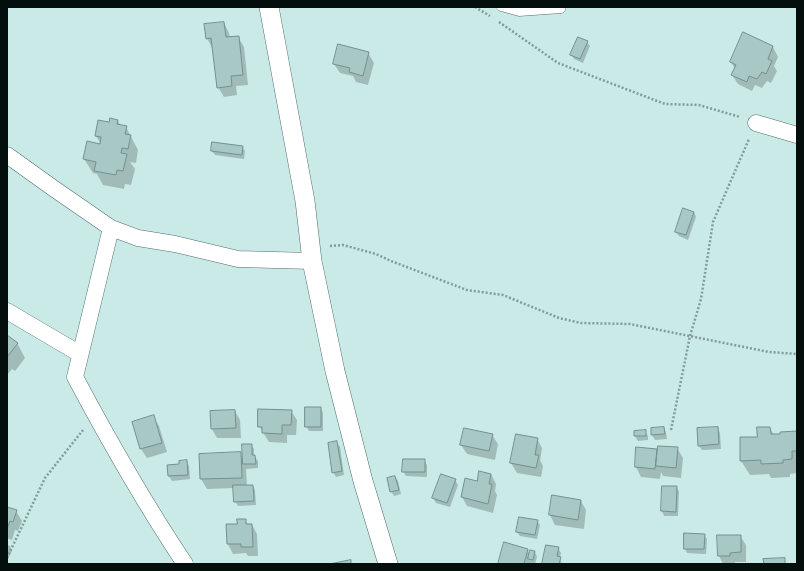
<!DOCTYPE html>
<style>
body{margin:0}
#map{position:relative;width:804px;height:571px;overflow:hidden;background:#caeae7;font-family:Signika,sans-serif}
canvas{display:block}
.frame{position:absolute;inset:0;border:8px solid #040e0d;pointer-events:none}
</style>
<div id="map">
<canvas width="804" height="571"></canvas>
<div class="frame"></div>
</div>
<script>
const ctx = document.querySelector('canvas').getContext('2d');
ctx.lineJoin = 'round';
function fillPath(path, color) { ctx.fillStyle = color; ctx.fill(path, 'evenodd'); }
function strokePath(path, color, width, dash) { ctx.strokeStyle = color; ctx.lineWidth = width; ctx.lineCap = dash ? 'butt' : 'round'; ctx.setLineDash(dash || []); ctx.stroke(path); }
const shadow = new Path2D(`
 M224 23 229 33 230 38 238 37 244 47 248 85 236 86 237 95 224 97 218 87 212 48 207 38Z
 M744 34 773 47 778 57 774 66 777 71 771 83 767 81 762 88 755 85 752 91 738 84 732 75 735 69 731 62Z
 M587 42 590 46 583 63 574 59 572 55Z
 M368 53 374 63 368 85 356 82 353 76 340 73 334 64Z
 M118 121 120 125 126 127 138 150 136 163 130 162 135 169 131 185 125 184 124 189 103 185 97 174 93 173 84 159 102 146 96 136 110 123Z
 M242 147 245 151 244 159 215 155 212 151Z
 M694 212 696 217 688 240 679 236 676 232Z
 M7 336 17 343 25 358 15 371 12 369 7 375Z
 M321 408 323 413V431H309L306 426Z
 M235 411 240 420 241 438H217L212 429Z
 M291 411 297 420 296 435H287V443L269 442 259 426Z
 M153 417 159 426 167 452 147 458 141 449Z
 M664 428 666 433 667 439 655 440 652 435V429Z
 M718 428 720 433 721 449 702 450 699 446Z
 M770 428 774 435 797 432V473L790 474V477L771 478 769 474 750 475 741 461 758 438Z
 M645 431 648 436V440L638 441 635 436V432Z
 M492 435 498 444 495 460 467 454 461 445Z
 M537 439 542 448 540 460 543 466 541 477 517 473 511 463Z
 M337 443 340 447 344 475 336 477 333 472Z
 M251 445 254 449V456L258 461V468L246 469 247 486H253L255 490 256 505 238 506 235 501 234 488 207 489 201 479 200 455 240 453 244 460Z
 M637 448 656 450 658 454 677 448 683 458 681 478 663 476 661 472 660 479 641 477 636 467Z
 M424 460 427 465V477L406 476 403 471Z
 M186 461 189 466 190 479 172 481 169 476Z
 M491 474 496 484 495 491 497 495 493 513 467 506 462 497Z
 M395 477 398 481 401 494 394 496 391 491Z
 M455 480 458 485 450 507 436 503 433 498Z
 M677 487 679 492 678 516H664L662 511Z
 M581 501 586 510 584 529 555 525 550 515Z
 M7 508 16 511 22 521 18 531 15 530 12 540 7 538Z
 M245 520 248 525H252L257 534 258 556H248L246 553 233 554 228 544 238 525Z
 M537 521 540 525 537 539 520 536 517 532Z
 M704 535 707 539 706 554 687 553 685 549Z
 M718 536H740L746 545V562H735V564H723L719 556Z
 M7 545 10 546 12 551 7 561Z
 M558 548 561 553 560 558 562 564H543Z
 M527 550 530 554 535 552 537 557 535 564H499Z`);
const building = new Path2D(`
 M224 22 226 37 239 36 243 75 231 76 232 86 217 88 211 38 206 39 204 24Z
 M743 32 773 46 768 59 772 61 766 74 762 72 757 79 749 76 747 82 731 75 736 65 730 62Z
 M578 37 588 41 580 59 570 55Z
 M338 44 369 52 363 76 349 72 350 68 333 64Z
 M110 118 118 120 117 124 127 126 125 134 131 135 128 149 122 148 121 153 127 154 123 171 117 170 116 175 94 171 96 162 83 159 87 141 100 144 101 137 95 136 98 120 109 122Z
 M212 142 243 146 242 155 211 151Z
 M683 208 694 212 686 235 675 232Z
 M7 335 18 343 7 357Z
 M305 407H321V427H305Z
 M258 409 292 410 291 425H282V434L262 433V427H258Z
 M235 410 236 428 211 429 210 411Z
 M154 415 162 443 140 449 132 422Z
 M664 427 665 434 651 435V428Z
 M718 427 719 444 698 446 697 428Z
 M757 427H770L771 434H780V432L797 431V451H792V459L783 460V463L761 464V460L740 461V437H757Z
 M464 428 493 434 489 451 460 445Z
 M646 430V436H634V431Z
 M516 434 538 438 535 455H539L536 468 510 463Z
 M337 441 342 471 332 473 328 443Z
 M242 444H252V455H255L256 464H243Z
 M658 446 678 447 676 468 656 466Z
 M636 447 657 449 655 469 635 467Z
 M241 452 242 478 200 479 199 454Z
 M403 459H425V472H402Z
 M187 460 188 475 168 476 167 465 179 464V461Z
 M479 471 491 474 489 484H492L488 504 461 497 465 478 477 481Z
 M441 474 456 479 447 503 432 498Z
 M395 476 399 490 390 492 387 478Z
 M233 485H253L254 501 234 502Z
 M662 486H677L676 512 661 511Z
 M552 495 581 500 578 520 549 515Z
 M7 507 17 510 13 522 10 521 7 529Z
 M519 517 538 520 535 535 516 532Z
 M237 519H246V524H252L253 547H241V544H227L226 524H237Z
 M684 533 705 534 704 549H684Z
 M717 535H741V552L730 553V556H718Z
 M504 542 528 549 524 564H498Z
 M546 545 559 547 557 556 561 557 559 564H542Z
 M530 550 535 551 533 560 528 559Z
 M785 558V564H764L763 559Z
 M351 560V564H330Z`);
const path = new Path2D(`
 M475 7 490 16
 M499 22 558 63 665 104 699 105 740 117
 M330 246 343 245 376 254 391 261 467 290 503 295 559 318 581 323 630 324 769 352 797 354
 M671 430 690 336 701 299 713 222 749 139
 M7 558 45 478 83 430`);
const service = new Path2D(`
 M501 7 519 12 561 9`);
const minor = new Path2D(`
 M756 123 797 135
 M7 155 53 188 111 228 138 238 175 244 238 259 312 261
 M111 228 75 377C109 441 145 504 185 564
 M7 311 80 354`);
const tertiary = new Path2D(`
 M269 7 305 201 312 261 335 371 363 481 388 564`);
fillPath(shadow, '#0003');
fillPath(building, '#a8c8c5');
strokePath(building, '#72908e', 1);
strokePath(service, '#526f6d', 9);
strokePath(minor, '#526f6d', 17);
strokePath(tertiary, '#526f6d', 20);
strokePath(path, '#829a98', 2.5, [2, 2]);
strokePath(service, '#fff', 8);
strokePath(minor, '#fff', 16);
strokePath(tertiary, '#fff', 19);
</script>
